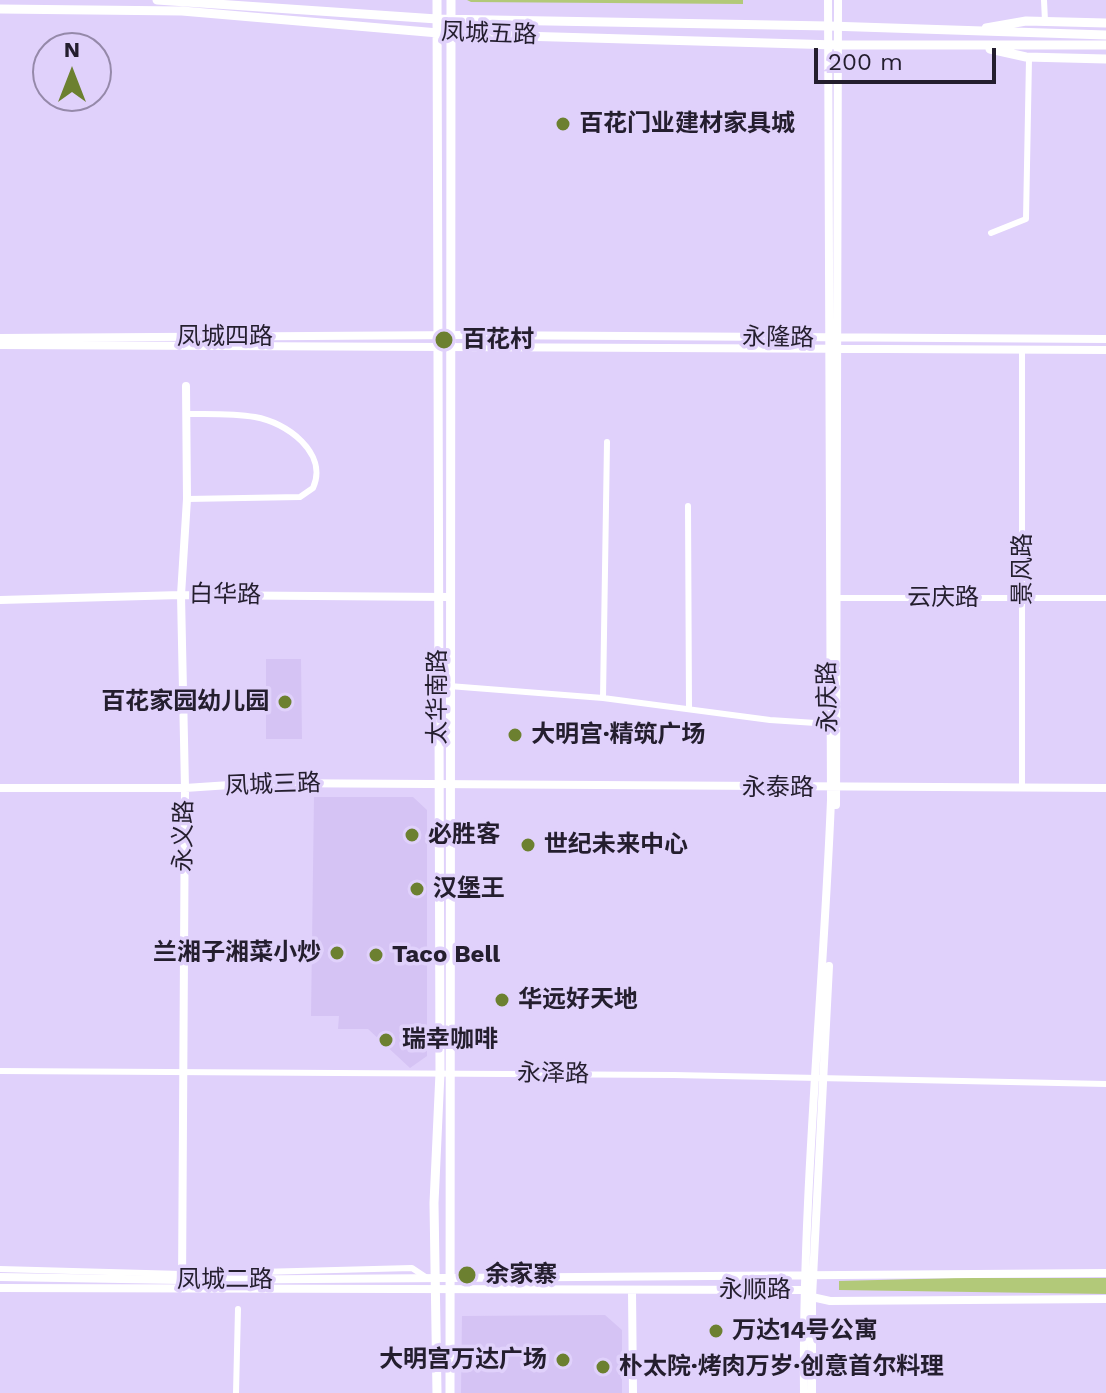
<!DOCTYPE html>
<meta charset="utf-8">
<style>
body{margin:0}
#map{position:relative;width:1106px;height:1393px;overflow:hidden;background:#e0d1fb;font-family:"Work Sans",sans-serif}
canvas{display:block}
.north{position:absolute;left:32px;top:32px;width:80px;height:80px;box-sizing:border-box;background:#e0d1fb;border:2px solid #9589a9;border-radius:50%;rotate:0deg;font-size:22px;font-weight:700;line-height:32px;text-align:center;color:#241e2e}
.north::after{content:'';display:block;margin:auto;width:28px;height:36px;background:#6c8030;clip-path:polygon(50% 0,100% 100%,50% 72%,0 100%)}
.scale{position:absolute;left:814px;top:48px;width:182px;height:36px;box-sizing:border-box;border:4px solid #241e2e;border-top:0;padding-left:10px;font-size:24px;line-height:28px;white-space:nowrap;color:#241e2e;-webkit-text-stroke:6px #e0d1fb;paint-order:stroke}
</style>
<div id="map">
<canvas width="1106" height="1393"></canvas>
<div class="north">N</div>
<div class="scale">200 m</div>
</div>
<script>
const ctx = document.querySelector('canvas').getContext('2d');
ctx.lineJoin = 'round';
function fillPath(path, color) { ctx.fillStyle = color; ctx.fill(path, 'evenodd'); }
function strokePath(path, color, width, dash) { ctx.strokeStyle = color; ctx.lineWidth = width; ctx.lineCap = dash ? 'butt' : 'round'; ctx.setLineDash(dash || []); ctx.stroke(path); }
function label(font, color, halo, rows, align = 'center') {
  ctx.font = font + ' "Work Sans","Noto Sans SC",sans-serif'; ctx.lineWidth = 7; ctx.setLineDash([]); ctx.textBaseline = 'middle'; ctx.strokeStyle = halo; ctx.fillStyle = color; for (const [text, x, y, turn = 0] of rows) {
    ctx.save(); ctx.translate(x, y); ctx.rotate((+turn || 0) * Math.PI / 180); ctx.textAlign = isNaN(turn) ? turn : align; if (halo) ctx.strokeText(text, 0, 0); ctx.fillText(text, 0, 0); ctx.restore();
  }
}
const built = new Path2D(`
 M266 659H301L302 739H266Z
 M314 797H413L427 810V1056L410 1068 368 1029H338L339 1016H311Z
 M605 1315 622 1330V1393H461L462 1316Z`);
const green = new Path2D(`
 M467 0H743V4L471 2Z
 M955 1278H1106V1294L839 1290V1281Z`);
const street = new Path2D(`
 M1044 0 1045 21
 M991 233 1026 219 1029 59
 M1022 351V788
 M186 414C209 414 233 413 255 417 286 422 329 453 313 488L300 497 187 499
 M688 506 689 709
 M834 598H1106
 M449 686 603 698 770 720 816 723
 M603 698 607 442
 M0 1071 674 1075 1106 1084
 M0 1269 182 1274 412 1268 427 1278
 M236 1393 238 1309`);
const secondary = new Path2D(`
 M0 338 465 335 1106 339
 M0 345 1106 350
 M0 600 181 595 449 597
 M0 788H185L260 783 1106 788
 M836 805 838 0
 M0 1277 182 1280 1106 1273
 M182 1285 185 788 181 595 187 499 186 386
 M0 1288 803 1290 812 1297 830 1301 1106 1299
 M632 1291 633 1393
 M804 1393C802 1196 823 998 831 800L828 0
 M812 1393V1297L829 966`);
const primary = new Path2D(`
 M157 0 437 19 829 26 1106 35
 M0 9 182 11 450 34 837 45H1106
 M986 28 1026 21 1106 23
 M990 49 1026 57 1106 59
 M437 1393 434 1203 440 1073 437 0
 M450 1393 451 0`);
const markers = [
 [563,124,8,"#6c8030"],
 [444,340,10,"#6c8030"],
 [285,702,8,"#6c8030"],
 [515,735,8,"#6c8030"],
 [412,835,8,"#6c8030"],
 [528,845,8,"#6c8030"],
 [417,889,8,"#6c8030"],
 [337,953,8,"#6c8030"],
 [376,955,8,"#6c8030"],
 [502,1000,8,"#6c8030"],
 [386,1040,8,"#6c8030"],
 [467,1275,10,"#6c8030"],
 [716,1331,8,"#6c8030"],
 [563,1360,8,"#6c8030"],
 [603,1367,8,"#6c8030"]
];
const streetNames = [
 ["凤城五路",489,34,2],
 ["凤城四路",225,337],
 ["永隆路",778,338,1],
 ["景风路",1023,569,-90],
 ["白华路",225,595,1],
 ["云庆路",943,598],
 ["太华南路",438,697,-90],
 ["永庆路",828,697,-91],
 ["凤城三路",273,785,-2],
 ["永泰路",778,788],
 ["永义路",184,836,-89],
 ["永泽路",553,1074,1],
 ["凤城二路",225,1280],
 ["永顺路",755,1290]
];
const poiNames = [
 ["百花门业建材家具城",579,124],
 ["百花村",462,340],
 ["百花家园幼儿园",269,702,"right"],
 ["大明宫·精筑广场",531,735],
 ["必胜客",428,835],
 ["世纪未来中心",544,845],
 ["汉堡王",433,889],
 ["兰湘子湘菜小炒",321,953,"right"],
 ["Taco Bell",392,955],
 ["华远好天地",518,1000],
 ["瑞幸咖啡",402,1040],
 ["余家寨",485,1275],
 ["万达14号公寓",732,1331],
 ["大明宫万达广场",547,1360,"right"],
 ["朴太院·烤肉万岁·创意首尔料理",619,1367]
];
fillPath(built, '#d5c3f4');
fillPath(green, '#b2c979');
strokePath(street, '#fff', 6);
strokePath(secondary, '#fff', 8);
strokePath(primary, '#fff', 9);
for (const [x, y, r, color] of markers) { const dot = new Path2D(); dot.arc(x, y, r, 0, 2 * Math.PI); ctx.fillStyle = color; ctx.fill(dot); strokePath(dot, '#e0d1fb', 3); }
label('24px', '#241e2e', '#e0d1fb', streetNames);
label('bold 24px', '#241e2e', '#e0d1fb', poiNames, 'left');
</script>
